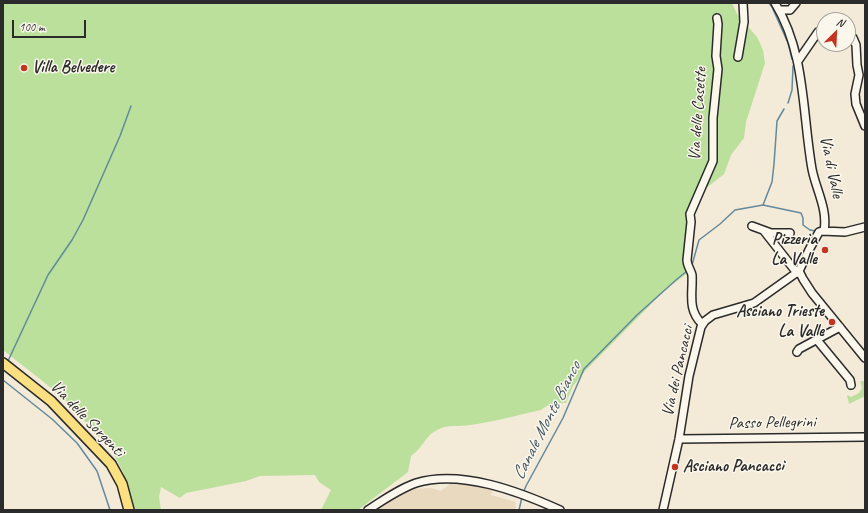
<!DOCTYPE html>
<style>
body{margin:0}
#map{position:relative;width:868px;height:513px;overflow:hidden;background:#f3ead8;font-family:Caveat,sans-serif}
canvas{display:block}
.frame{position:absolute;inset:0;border:4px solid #2b2b2b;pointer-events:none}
.north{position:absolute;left:816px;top:12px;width:40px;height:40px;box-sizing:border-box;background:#fbf7ec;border:1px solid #a8a59f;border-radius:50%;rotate:24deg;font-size:11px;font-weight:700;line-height:16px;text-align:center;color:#2b2b2b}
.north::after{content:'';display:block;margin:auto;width:14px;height:18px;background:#c8321e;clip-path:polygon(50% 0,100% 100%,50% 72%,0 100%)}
.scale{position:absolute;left:12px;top:20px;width:74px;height:18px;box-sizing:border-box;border:2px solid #2b2b2b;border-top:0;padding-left:5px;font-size:12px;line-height:14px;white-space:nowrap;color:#2b2b2b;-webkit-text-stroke:3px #fbf7ec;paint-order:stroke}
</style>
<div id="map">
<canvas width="868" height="513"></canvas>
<div class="frame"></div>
<div class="north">N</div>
<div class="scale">100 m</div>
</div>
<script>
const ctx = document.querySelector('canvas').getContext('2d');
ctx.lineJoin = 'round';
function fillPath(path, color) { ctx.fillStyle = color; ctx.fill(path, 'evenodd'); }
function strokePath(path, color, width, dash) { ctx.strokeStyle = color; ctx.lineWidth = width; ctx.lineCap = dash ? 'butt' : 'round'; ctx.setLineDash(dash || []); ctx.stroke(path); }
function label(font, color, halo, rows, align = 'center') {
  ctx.font = font + ' Caveat,sans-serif'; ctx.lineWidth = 3; ctx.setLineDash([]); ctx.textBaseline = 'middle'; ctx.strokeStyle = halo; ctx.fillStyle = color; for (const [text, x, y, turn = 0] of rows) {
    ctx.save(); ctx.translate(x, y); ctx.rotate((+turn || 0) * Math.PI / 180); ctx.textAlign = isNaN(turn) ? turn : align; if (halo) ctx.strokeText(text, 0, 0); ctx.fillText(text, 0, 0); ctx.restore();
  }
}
const built = new Path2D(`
 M451 483 483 486 493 489 491 495 516 502 515 510H377L391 500 410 489 431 488 441 491Z`);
const green = new Path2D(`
 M3 3H732L737 14 757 37 763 50 765 63 746 122 744 138 731 155 724 174 705 189 688 221 689 272 665 290 585 371 573 386 566 403C559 402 546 405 541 410 517 415 494 422 470 425 459 427 447 424 437 430 425 436 422 449 411 456L408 472 358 510H321L331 490 319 482 315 475 260 476 246 481 186 493 180 498 161 487 159 497 161 510H131L123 472 112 451 67 402 45 383 3 350Z
 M860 381H865V396L849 404 847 395 851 397 859 393 862 388Z`);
const stream = new Path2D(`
 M769 3 772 7 788 43 792 59
 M788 103 792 90 793 66
 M763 205 772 182 774 164 777 121 784 109
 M692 265 699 240 720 224 735 210 763 205 801 213 803 218V225L810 230 816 231
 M8 361 48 275 72 240 83 220 120 136 131 106
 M3 370V369
 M3 380 52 419 77 443 97 471 110 510
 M523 493 526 486 563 418 584 369 637 315 676 280 688 270
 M519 510 522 497`);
const minor = new Path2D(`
 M775 3C806 54 802 112 812 169 816 190 828 209 824 231
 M779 10H790L796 3
 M848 36 853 38 856 45 857 65 859 75 855 94 856 104 865 126
 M738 57 744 22 743 3
 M798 61 818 32 820 31 824 34
 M752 226 771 233H790
 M764 231 797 273
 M799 271 803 279 812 293 865 358
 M702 324C687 309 693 294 692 275 691 270 687 266 687 260L691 222 690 214 713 161V118L718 69 716 56 718 24 717 18
 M817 340 850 380 851 385
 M797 352 799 349 840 327
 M679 439 865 437
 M368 510C383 500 399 489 416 483 461 469 520 492 560 510
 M663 510 679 439 689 376 701 327 705 321 713 315 754 303 799 271 809 250 819 232 822 231 845 232 865 227`);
const major = new Path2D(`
 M3 363 51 401 111 464 122 484 129 510`);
const markers = [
 [24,68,4,"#c8321e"],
 [825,250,4,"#c8321e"],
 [832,322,4,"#c8321e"],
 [675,467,4,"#c8321e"]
];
const poiNames = [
 ["Villa Belvedere",32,68],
 ["Pizzeria",817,240,"right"],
 ["La Valle",817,260,"right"],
 ["Asciano Trieste",824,312,"right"],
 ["La Valle",824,332,"right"],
 ["Asciano Pancacci",683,467]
];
const streetNames = [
 ["Via delle Casette",698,114,-86],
 ["Via di Valle",831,167,78],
 ["Via dei Pancacci",678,371,-77],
 ["Via delle Sorgenti",87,419,46],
 ["Passo Pellegrini",772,423,-1]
];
const waterNames = [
 ["Canale Monte Bianco",547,421,-63]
];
fillPath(built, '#e9dabf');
fillPath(green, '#bae09b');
strokePath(stream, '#63899d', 1.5);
strokePath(minor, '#2b2b2b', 10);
strokePath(major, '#2b2b2b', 12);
strokePath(minor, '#fbf7ec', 7);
strokePath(major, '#fce080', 9);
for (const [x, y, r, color] of markers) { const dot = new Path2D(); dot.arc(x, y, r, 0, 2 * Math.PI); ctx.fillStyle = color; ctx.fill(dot); strokePath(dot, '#fbf7ec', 1.5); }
label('bold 17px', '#2b2b2b', '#fbf7ec', poiNames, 'left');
label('17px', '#2b2b2b', '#fbf7ec', streetNames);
label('italic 18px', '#475a64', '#fbf7ec', waterNames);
</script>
